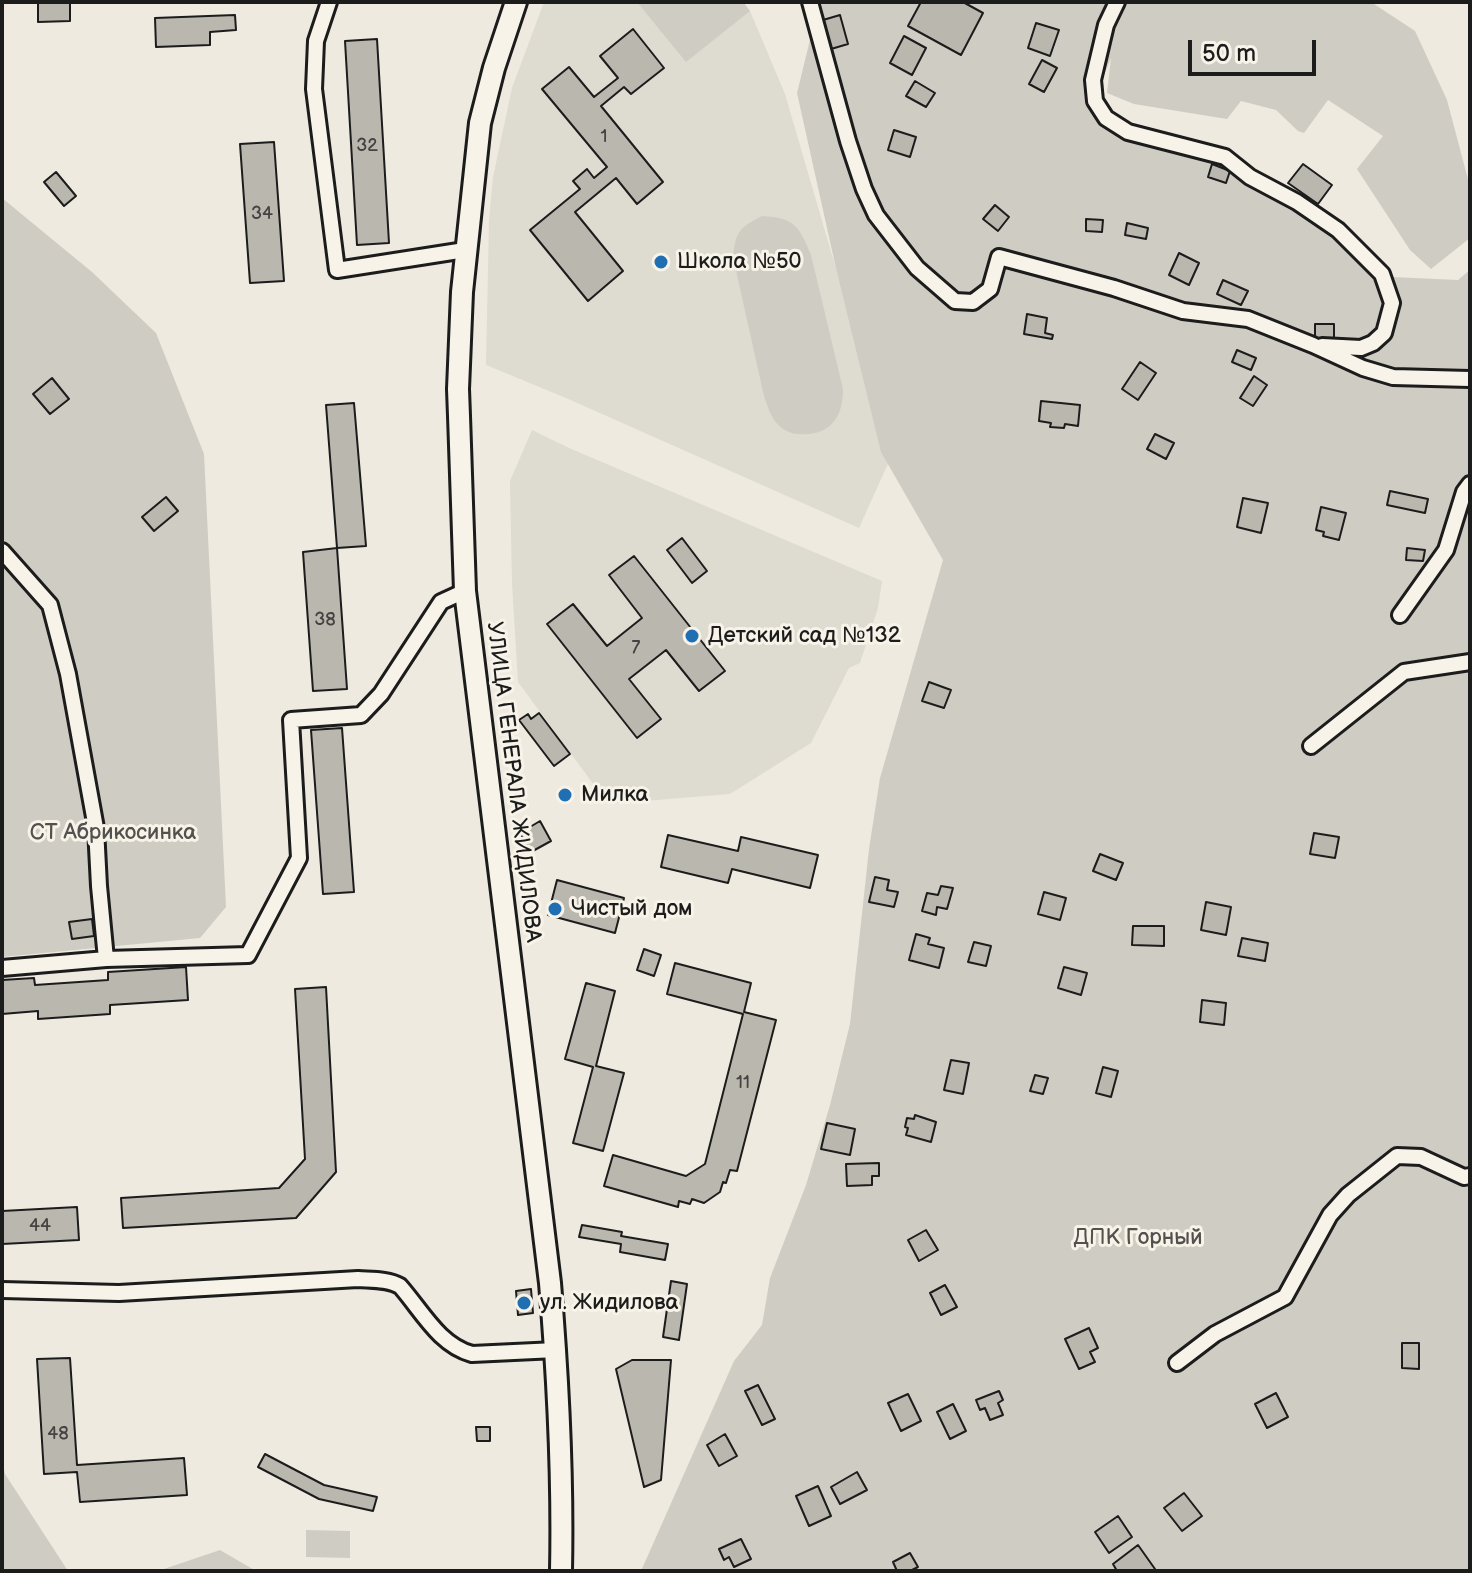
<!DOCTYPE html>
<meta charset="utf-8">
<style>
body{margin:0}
#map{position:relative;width:1472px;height:1573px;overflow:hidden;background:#eeeae0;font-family:"Balsamiq Sans",sans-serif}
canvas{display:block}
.frame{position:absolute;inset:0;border:4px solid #1c1c1c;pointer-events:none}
.scale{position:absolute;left:1188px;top:40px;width:128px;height:36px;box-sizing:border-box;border:4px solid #1c1c1c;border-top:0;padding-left:10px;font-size:24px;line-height:28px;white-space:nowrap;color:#1c1c1c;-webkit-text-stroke:6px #f7f3e8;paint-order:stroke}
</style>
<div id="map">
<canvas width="1472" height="1573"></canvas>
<div class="frame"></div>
<div class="scale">50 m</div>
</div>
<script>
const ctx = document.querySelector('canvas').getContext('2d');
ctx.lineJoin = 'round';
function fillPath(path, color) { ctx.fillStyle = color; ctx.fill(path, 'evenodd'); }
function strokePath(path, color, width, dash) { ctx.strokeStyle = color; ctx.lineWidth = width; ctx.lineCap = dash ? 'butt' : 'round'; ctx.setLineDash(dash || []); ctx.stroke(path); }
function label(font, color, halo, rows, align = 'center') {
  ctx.font = font + ' "Balsamiq Sans",sans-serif'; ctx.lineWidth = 6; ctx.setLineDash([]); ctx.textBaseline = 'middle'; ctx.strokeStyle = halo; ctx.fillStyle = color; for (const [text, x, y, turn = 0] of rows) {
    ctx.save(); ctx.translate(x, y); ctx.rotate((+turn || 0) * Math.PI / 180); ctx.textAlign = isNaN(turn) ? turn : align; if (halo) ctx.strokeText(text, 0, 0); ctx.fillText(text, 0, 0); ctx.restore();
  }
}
const built = new Path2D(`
 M544 2H743L750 11 785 94 891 457 859 528 566 398 486 365 489 221 493 177 512 88Z
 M532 430 569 448 882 581 878 608 860 663 849 668 811 743 730 794 608 804 518 682 512 583 510 481Z`);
const green = new Path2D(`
 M637 2H743L750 11 686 62Z
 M816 2H1371L1415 31 1447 100 1470 187V238L1431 269 1410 250 1357 169 1383 136 1328 100 1304 133 1298 131 1276 110 1241 101 1227 119 1134 104 1107 93 1111 58 1102 80 1099 97 1106 113 1129 130 1252 174 1344 228 1392 277 1458 280 1470 270V1571H641L734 1361 762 1325 770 1278 806 1185 830 1105 850 1024 869 849 880 778 943 560 881 452 835 264 797 93 818 7Z
 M2 198 92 272 156 333 204 454 226 907 200 938 2 957Z
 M762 216C795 218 799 226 811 255L843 389C843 413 834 432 808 434 799 435 791 434 783 429 772 421 768 408 764 396L733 257C736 231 739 228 762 216Z
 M2 1459 5 1474 68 1571H2Z
 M306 1530 350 1531V1558L306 1557Z
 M220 1550 256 1571H158Z`);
const building = new Path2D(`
 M38 2H70V21L38 22Z
 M921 2H963L983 13 961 55 908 26Z
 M235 15 236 30 210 32V45L156 47 155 18Z
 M840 15 848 44 831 49 823 20Z
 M1036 23 1059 30 1050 56 1028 48Z
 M633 29 664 68 631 94 624 87 601 106 663 182 637 204 616 178 575 212 623 271 588 301 530 230 580 189 573 181 587 169 594 178 607 167 542 89 569 67 594 97 618 78 600 56Z
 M904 36 926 48 912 75 890 63Z
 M377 39 389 243 357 245 345 41Z
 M1042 60 1057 68 1044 92 1029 84Z
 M915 81 935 93 926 107 906 96Z
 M894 130 916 137 910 157 888 150Z
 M274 142 284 281 250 283 240 144Z
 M1212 164 1230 171 1226 183 1208 177Z
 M1303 164 1332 185 1318 204 1288 183Z
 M56 172 76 196 64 206 44 182Z
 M995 205 1009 217 998 231 983 219Z
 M1086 219 1103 220 1102 232 1086 231Z
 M1127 223 1148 228 1146 239 1125 235Z
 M1179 253 1199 263 1189 285 1169 275Z
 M1223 280 1248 291 1241 305 1217 294Z
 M1027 314 1047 318 1045 333 1053 335 1052 339 1024 334Z
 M1315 324H1334V339H1315Z
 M1237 350 1256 358 1251 370 1232 362Z
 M1140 362 1156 373 1138 400 1122 389Z
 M1254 376 1267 385 1253 406 1240 398Z
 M52 378 69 399 50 414 33 394Z
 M1041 401 1080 405 1078 426 1065 424 1064 428 1050 427 1051 423 1039 421Z
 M354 403 366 546 337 548 326 405Z
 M1155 434 1174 443 1166 459 1147 449Z
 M1390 491 1428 499 1425 513 1387 505Z
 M166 497 178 511 154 531 142 517Z
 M1243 498 1268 503 1261 533 1237 527Z
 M1321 507 1346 513 1339 540 1323 536 1324 532 1316 530Z
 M682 538 707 571 692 583 667 550Z
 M337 548 347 689 313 691 303 552Z
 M1407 548 1425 550 1423 561 1406 560Z
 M634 556 725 671 699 691 666 650 629 679 661 719 637 738 547 624 573 604 607 646 642 618 609 575Z
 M929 682 951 690 944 708 922 701Z
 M539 713 570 754 554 766 519 720 528 714 531 719Z
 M342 728 354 892 323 894 311 730Z
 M540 821 551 841 531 852 520 833Z
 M1314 833 1339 837 1335 858 1310 854Z
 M668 835 738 851 741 837 818 855 810 888 732 869 728 883 661 867Z
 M1100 854 1123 863 1116 880 1093 871Z
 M875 877 889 880 887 890 898 892 894 907 869 902Z
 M557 880 624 898 615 933 548 915Z
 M941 886 953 888 947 909 937 907 936 915 922 911 927 893 938 895Z
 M1044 892 1066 898 1060 920 1038 914Z
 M1206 902 1231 907 1226 935 1201 930Z
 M92 919 94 936 72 939 69 922Z
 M1133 926H1164V946L1132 945Z
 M916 934 930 938 928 944 944 948 939 968 909 960Z
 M1242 938 1268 943 1265 961 1238 956Z
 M974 942 991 946 986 966 968 962Z
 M644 949 661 955 654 976 637 970Z
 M675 963 751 983 744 1012 776 1020 737 1171 730 1170 726 1183 723 1182 720 1192 704 1203 692 1199 690 1204 679 1201 678 1207 604 1186 613 1155 686 1176 705 1164 743 1014 667 994Z
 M186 967 188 1000 110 1005V1014L38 1019V1011L2 1014V980L34 978 35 985 108 980V972Z
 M1064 967 1087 973 1081 995 1058 988Z
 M586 983 615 991 596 1066 624 1073 603 1151 573 1143 593 1067 565 1059Z
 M326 987 336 1172 296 1218 123 1228 121 1198 279 1188 305 1159 295 989Z
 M1202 1000 1226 1003 1224 1025 1200 1022Z
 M951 1060 969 1063 963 1094 944 1090Z
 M1103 1067 1118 1071 1111 1097 1096 1093Z
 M1035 1075 1048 1078 1043 1094 1030 1091Z
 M915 1115 936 1122 931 1142 906 1135 908 1128 905 1127 907 1118 914 1119Z
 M827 1123 855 1129 850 1155 821 1149Z
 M879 1163V1176H872V1185L847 1186 846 1164Z
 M77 1207 79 1240 2 1244V1211Z
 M582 1225 622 1232 621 1236 668 1244 665 1260 620 1252 621 1244 579 1237Z
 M926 1230 938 1250 919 1261 908 1240Z
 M671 1281 687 1284 679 1340 663 1337Z
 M945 1285 957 1307 941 1315 930 1293Z
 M531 1289 533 1313 518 1315 516 1291Z
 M1089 1328 1098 1348 1090 1352 1095 1362 1079 1369 1065 1339Z
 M1402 1343H1419V1369L1402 1368Z
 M70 1358 77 1465 184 1458 187 1495 80 1502 77 1472 44 1474 37 1359Z
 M632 1360H671L661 1480 644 1487 616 1369Z
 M758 1385 775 1419 762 1425 745 1391Z
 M999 1391 1003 1400 998 1403 1003 1415 990 1420 985 1408 980 1410 976 1400Z
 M1276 1393 1288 1417 1267 1428 1255 1404Z
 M908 1394 921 1421 901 1431 888 1403Z
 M953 1404 966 1431 950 1439 937 1412Z
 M476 1427H490V1441H477Z
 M725 1434 737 1456 719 1466 707 1445Z
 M265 1454 324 1485 377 1497 373 1511 319 1499 258 1467Z
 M857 1472 867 1490 840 1504 831 1487Z
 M818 1486 831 1516 809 1526 796 1496Z
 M1184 1493 1202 1516 1182 1531 1164 1508Z
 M1118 1516 1132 1537 1109 1553 1095 1532Z
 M741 1539 751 1559 734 1567 729 1557 724 1560 719 1549Z
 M1138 1545 1155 1569 1152 1571H1117L1113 1564Z
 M910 1553 918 1567 910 1571H897L893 1562Z`);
const minor = new Path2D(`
 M329 2 316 41 314 89 337 270 465 250
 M810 2 848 141 864 189 876 215 917 268 955 301 973 302 990 289 999 257 1114 288 1183 311 1248 319 1313 345 1363 368 1393 377 1470 379
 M1117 2 1106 25 1093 80 1095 101 1106 118 1128 132 1225 157 1250 177 1297 202 1338 230 1382 274 1392 303 1384 333 1373 343 1361 348 1322 346
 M2 551 50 605 68 674 96 828 99 886 106 959
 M1400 615 1446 550 1464 492 1470 484
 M1311 746 1404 672 1470 662
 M2 968 106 959 248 955 299 858 291 720 361 715 381 694 441 602 465 591
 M2 1290 119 1293 358 1279C372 1280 388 1279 400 1286 422 1311 439 1345 472 1354L556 1350
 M1177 1363 1215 1334 1285 1297 1330 1215 1348 1195 1397 1156 1421 1157 1464 1177 1470 1176`);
const secondary = new Path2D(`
 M516 2 494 68 480 123 462 292 458 389 459 416 465 591 550 1283C558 1379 563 1475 561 1571`);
const markers = [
 [661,262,8,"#1f6fb2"],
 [692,636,8,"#1f6fb2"],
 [565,795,8,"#1f6fb2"],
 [555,909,8,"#1f6fb2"],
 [524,1303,8,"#1f6fb2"]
];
const numberNames = [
 ["1",604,137],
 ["32",367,146],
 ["34",262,214],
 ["38",325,620],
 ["7",636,648],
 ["11",743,1083],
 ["44",40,1226],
 ["48",58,1434]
];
const poiNames = [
 ["Школа №50",677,262],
 ["Детский сад №132",708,636],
 ["Милка",581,795],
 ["Чистый дом",571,909],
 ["ул. Жидилова",540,1303]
];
const streetNames = [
 ["УЛИЦА ГЕНЕРАЛА ЖИДИЛОВА",513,782,83]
];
const parkNames = [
 ["СТ Абрикосинка",113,833],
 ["ДПК Горный",1138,1238]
];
fillPath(built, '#dedbd1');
fillPath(green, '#cfccc3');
fillPath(building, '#bab7af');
strokePath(building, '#1c1c1c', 2);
strokePath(minor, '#1c1c1c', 20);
strokePath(secondary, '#1c1c1c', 26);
strokePath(minor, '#f7f3e8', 14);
strokePath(secondary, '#f7f3e8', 20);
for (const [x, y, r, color] of markers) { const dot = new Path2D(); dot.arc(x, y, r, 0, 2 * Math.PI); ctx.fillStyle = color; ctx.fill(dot); strokePath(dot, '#f7f3e8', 3); }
label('18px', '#444341', null, numberNames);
label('22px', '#1c1c1c', '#f7f3e8', poiNames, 'left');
label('22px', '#1c1c1c', '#f7f3e8', streetNames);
label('22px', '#52514e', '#f7f3e8', parkNames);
</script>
